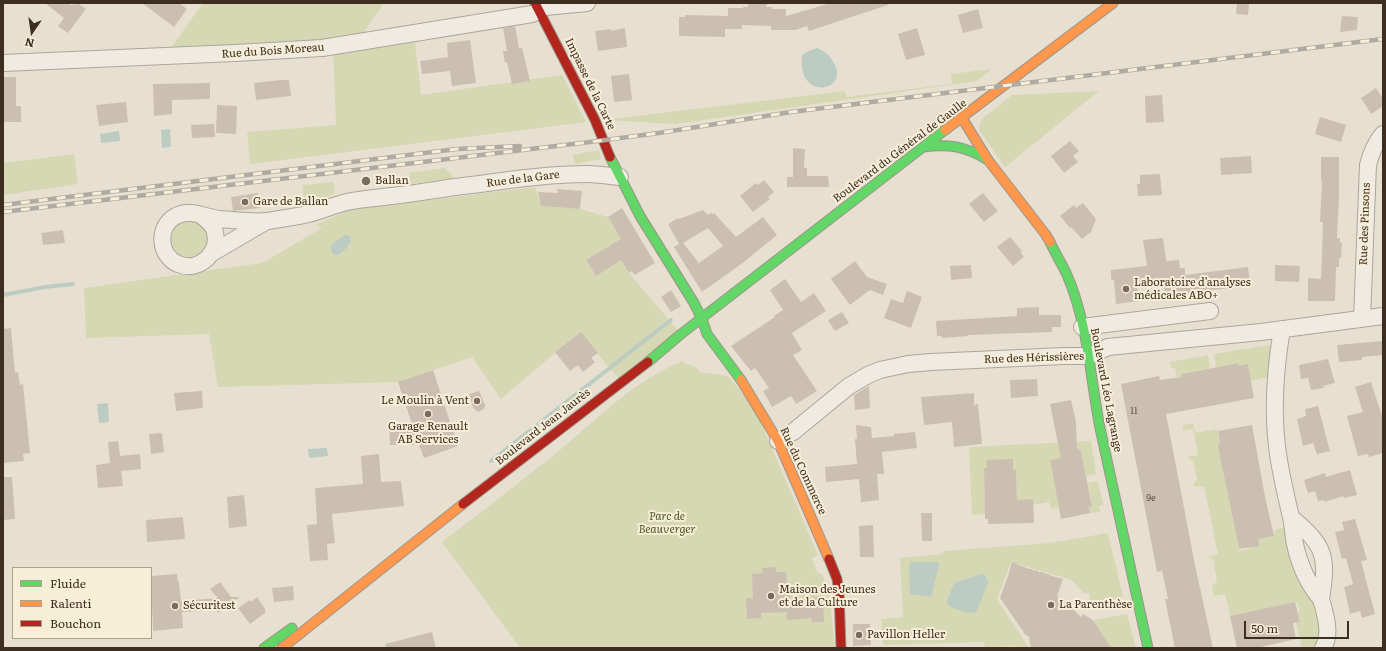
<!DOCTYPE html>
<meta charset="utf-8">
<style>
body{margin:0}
#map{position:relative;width:1386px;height:651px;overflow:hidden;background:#e7e0d1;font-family:Literata,serif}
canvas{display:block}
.frame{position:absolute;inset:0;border:4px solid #3d2e20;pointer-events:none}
.legend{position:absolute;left:12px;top:567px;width:140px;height:72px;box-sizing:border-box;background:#f7eed8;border:1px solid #ada18e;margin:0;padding:5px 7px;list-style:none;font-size:12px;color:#3d2e20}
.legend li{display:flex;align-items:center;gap:8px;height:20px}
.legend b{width:20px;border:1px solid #ada18e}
.north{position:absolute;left:12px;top:12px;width:40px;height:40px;-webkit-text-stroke:3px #f7eed8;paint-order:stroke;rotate:193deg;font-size:11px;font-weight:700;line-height:16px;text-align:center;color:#3d2e20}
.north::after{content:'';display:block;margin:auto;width:14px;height:18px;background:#3d2e20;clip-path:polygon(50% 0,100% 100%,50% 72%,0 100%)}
.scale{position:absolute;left:1244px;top:621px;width:105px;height:18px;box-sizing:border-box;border:2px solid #3d2e20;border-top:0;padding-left:5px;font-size:12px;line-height:14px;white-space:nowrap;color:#3d2e20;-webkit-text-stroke:3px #f7eed8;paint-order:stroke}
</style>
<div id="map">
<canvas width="1386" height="651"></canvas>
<div class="frame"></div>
<ul class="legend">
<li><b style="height:5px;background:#63d668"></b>Fluide</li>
<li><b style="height:5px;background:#ff974d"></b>Ralenti</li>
<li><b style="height:5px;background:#b3261e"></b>Bouchon</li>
</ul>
<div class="north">N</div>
<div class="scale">50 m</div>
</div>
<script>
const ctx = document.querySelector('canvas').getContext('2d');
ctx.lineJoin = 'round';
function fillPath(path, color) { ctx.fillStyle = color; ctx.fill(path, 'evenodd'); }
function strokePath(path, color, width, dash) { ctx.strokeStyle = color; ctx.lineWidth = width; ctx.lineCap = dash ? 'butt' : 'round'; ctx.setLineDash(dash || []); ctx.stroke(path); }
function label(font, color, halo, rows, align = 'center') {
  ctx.font = font + ' Literata,serif'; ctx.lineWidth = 4; ctx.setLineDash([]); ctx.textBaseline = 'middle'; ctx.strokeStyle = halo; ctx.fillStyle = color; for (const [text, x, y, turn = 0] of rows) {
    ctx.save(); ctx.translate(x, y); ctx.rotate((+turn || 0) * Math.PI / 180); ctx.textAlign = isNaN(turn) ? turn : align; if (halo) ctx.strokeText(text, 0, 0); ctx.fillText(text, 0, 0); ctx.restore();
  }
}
const green = new Path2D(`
 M203 3H384L356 43 414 33 421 95 562 75 586 122 250 164 247 132 336 125 333 47 165 56Z
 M992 69 977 81 676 124 603 120 845 91 847 97 952 84 951 74Z
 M1099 91 1005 167 979 130 980 123 983 118 1012 95Z
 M599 150 601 159 575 164 573 155Z
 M74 154 78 184 3 195V163Z
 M445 168 454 178 411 184 409 173Z
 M333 182 335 193 325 198 304 202 302 185Z
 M535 187 542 206 580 209 608 217 623 242 613 244 586 261 596 275 621 260 629 273 681 334 621 382 585 338 580 342 575 336 501 399 472 357 398 382 218 387 209 334 86 338 84 288 262 263 322 228 316 225 348 210Z
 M170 240a19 19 0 1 1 38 0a19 19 0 1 1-38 0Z
 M1268 345 1270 346 1271 350 1268 377 1251 381 1239 366 1238 363 1216 367 1214 354Z
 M1208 355 1210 368 1182 374V377L1177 378 1175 368H1171L1170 362Z
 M683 361 685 364 695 366 700 372 728 376 755 409 818 555 812 559 817 572 823 575 830 601 835 648H520L442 542C482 511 522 481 560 450 598 418 636 379 683 361Z
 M1193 423 1195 433 1217 429 1220 443 1218 444 1220 457 1239 551 1249 549V547L1258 539 1274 536 1275 530 1286 527 1318 618C1320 629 1322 639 1312 648H1302L1296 623 1300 622 1298 612 1300 611 1297 602 1230 616 1225 594 1214 596 1212 586 1217 581 1213 559 1207 557 1218 554 1204 486 1194 487 1193 485 1197 479 1193 461 1187 457 1198 455 1193 429 1182 431 1184 425Z
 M1091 441 1096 474 1086 476 1082 454 1050 460 1059 508 1051 509 1049 502 1033 505V499L1017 500 1016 470H1013V460H987V468H984L985 514 972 515 969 447Z
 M1098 481 1103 505 1099 506 1100 512 1090 513 1089 507 1092 506 1088 483Z
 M1108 533 1123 597 1089 603 1090 594 1084 593 1072 580 1011 562 997 599 1029 648H1018L1017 646 985 647 984 642 883 645 881 619 903 617 900 558 943 554V551L1050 543Z
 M1127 614 1136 648H1105L1109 645 1094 620Z`);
const water = new Path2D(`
 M817 48C826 52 831 56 835 65 848 92 797 101 802 56L806 52Z
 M170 129 171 147 162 148 161 130Z
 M119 131 120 141 101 143 100 134Z
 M344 235H348L351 237C351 246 344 250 338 255L333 254C327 241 337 243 344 235Z
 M108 403 109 422 99 423 97 404Z
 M327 448 328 456 309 458 308 449Z
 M911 562H938L939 565 932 595 930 597 910 594 909 566Z
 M981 574 985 575 987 579 988 583 976 612C967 615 956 609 948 605L947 601 954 583Z`);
const stream = new Path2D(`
 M3 295 45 287 73 284
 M491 461 671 320`);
const building = new Path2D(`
 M45 3H68L70 5 79 4 86 9 68 33 58 26 64 18Z
 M142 3H179L187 9 174 27Z
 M831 3H888V5L809 31 807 26 795 30H771V26L742 25V29H725V37L679 36V17H685V15L728 16V8H743V7H748V4H767L766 7H772V9H786V16Z
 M1237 3H1249L1248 15 1236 14Z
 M978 9 983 28 963 33 958 15Z
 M1342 16 1358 17 1357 30 1340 32Z
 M515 26 519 48H522L530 81 512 84 507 62 505 63 503 51H507L503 28Z
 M625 28 627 47 598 51 595 31 611 29V31Z
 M917 28 925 55 906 60 898 34Z
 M470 40 476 83 452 86 450 71 422 74 420 61 448 57 447 43Z
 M629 74 632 100 614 102 611 76Z
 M3 77H16V106H21V122H3Z
 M281 80H289L291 96 256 100 254 83Z
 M210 83V99L172 100V114L154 116 153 84Z
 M1376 88 1383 99V106L1371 114 1361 98Z
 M1162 95 1164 122 1146 123 1145 96Z
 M126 102 128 122 99 126 96 105Z
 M217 105 237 106 236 134 216 133Z
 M1320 117 1346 125 1341 142 1315 134Z
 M214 124 215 137 192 138 191 125Z
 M1070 141 1079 151 1073 156 1078 162 1064 173 1051 156Z
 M793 148 805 149 804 168H807V176H828L829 187H787V177H793Z
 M1251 156 1252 173 1221 175 1220 158Z
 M1321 157H1339V197L1337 238H1340V243H1342L1341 258H1339V267H1336L1335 301H1308V278L1321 279 1323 222H1320L1322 181H1321Z
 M1160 174 1162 195 1138 196 1137 184H1140V175Z
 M764 180 774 192 768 197 770 199 753 212 740 196 756 183 758 185Z
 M557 189 582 191 580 209 541 206 538 192 558 193Z
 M258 193 260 208 233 211 231 197Z
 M983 193 998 211 984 222 969 204Z
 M1083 203 1096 219 1091 232 1082 239 1071 227 1070 228 1060 216 1074 205 1076 208Z
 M622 208 655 263 635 275 631 271 629 273 621 260 596 276 586 260 621 239 608 217Z
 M703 210 708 215 711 213 713 214 714 213 736 237 763 217 777 235 744 262 702 292 674 247 679 244 668 224 678 218 679 219ZM708 228 723 246 699 263 683 243Z
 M63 230 65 243 43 245 41 233Z
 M1010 237 1022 251 1020 252 1024 257 1013 266 997 247Z
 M1163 238 1166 260 1167 261 1179 260 1180 268H1185V275L1248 267 1250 286 1176 294 1165 297 1164 286 1137 287 1139 301 1116 304 1114 280 1111 279V270L1147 266 1143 240Z
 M855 261 867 277 887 284 883 295 870 290 850 305 831 279Z
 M971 265 972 278 951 280 950 266Z
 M1275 265 1300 266 1299 282 1275 281Z
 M785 279 801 302 814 293 826 311 792 333 802 350 793 355 817 391 796 404 791 396 772 407 763 391 769 388 755 368 751 371 731 346 775 317 774 316 783 310 770 290Z
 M671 290 681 306 671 312 661 297Z
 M907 291 922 297 911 328 884 318 891 299 903 303Z
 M1039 307V315H1061V327H1052V332L968 335V336L942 338V336H937L936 321 1017 316V308Z
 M842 312 849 323 835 331 828 320Z
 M11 328 15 373 18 372 20 385 23 384 30 453 23 454 24 461 3 463V329Z
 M581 332 598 353 591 358 595 362 583 372 578 365 570 371 555 352Z
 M1383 341V355L1362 357V360L1339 362 1337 345Z
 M1328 359 1335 383 1323 386 1324 388 1311 390 1308 378 1301 379 1299 365Z
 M1238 363 1239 366 1248 364 1254 398 1166 414 1195 565 1213 648H1175L1165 599H1168L1162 571 1157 572 1121 384 1159 376 1160 380 1182 377V374Z
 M433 370 458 446 424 458 419 445H390L389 425 412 424 398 382Z
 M1037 379 1038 396 1011 398 1010 380Z
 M1371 382 1383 419V453L1369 457 1368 454 1358 456 1347 416 1363 412 1355 387Z
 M869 386 870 408 855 410 854 395Z
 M202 391 203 408 176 411 174 393Z
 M479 391 485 405 484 409 478 412 473 408 469 394Z
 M974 393V405L978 404 982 444 954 447 952 422 924 425 921 397Z
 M1071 400 1076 422 1077 448 1081 451 1092 507H1089L1090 513 1061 519 1050 460 1061 458 1050 404Z
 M1318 406 1330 451 1317 454 1313 443 1303 446 1297 419 1306 416 1305 409Z
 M856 425 871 427 872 438 894 436V434L915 432 917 448 882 452 884 474H877L879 500 861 502 859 479 826 482 825 467 857 464 855 439H857Z
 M1252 425 1265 497 1274 536 1258 539 1259 546 1239 549 1220 457 1218 444 1220 443 1218 431Z
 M162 433 164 452 151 454 149 434Z
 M118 441 120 456 140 454 141 469 121 471 123 486 98 488 96 465 110 463 108 442Z
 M379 454 381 482 401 481 404 506 332 514 335 543 327 544 328 560 310 561 307 525 317 524 315 488 363 484 361 456Z
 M1013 459V470H1016L1017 500 1033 499 1034 523 988 524V519H985L984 468H987L986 460Z
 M1350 470 1357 495 1344 498 1343 496 1325 502 1324 500 1318 501 1315 491 1308 493 1304 480 1325 473 1326 477Z
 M3 477H12L15 519 3 520Z
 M244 495 247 526 229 528 227 497Z
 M921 513H932V541H922Z
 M183 517 185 539 147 542 146 520Z
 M1355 519 1367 560 1361 561 1375 614 1362 618 1360 611 1350 614 1344 587 1353 584 1346 558 1342 559 1335 532 1344 530 1342 522Z
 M873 525 874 557H860L859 526Z
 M1012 562 1029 569H1032L1034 571 1037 570 1038 572H1042L1052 576 1063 579 1057 596 1067 606 1073 609 1081 617 1083 614 1094 621 1111 648H1032L1030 644 1029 637 1024 634 1023 631 1000 598 1008 576Z
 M776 567V572H786L788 594H790V599L823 597 824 622H812L811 618 787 620V612L761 613V618L747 619 746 598H753L752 574 763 573 762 568Z
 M177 574 178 582H179L181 601 218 598 210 589 220 582 231 597H240L234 601 236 604 226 611 224 609 218 613 215 610 182 612 183 628 153 631 151 576Z
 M293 586 294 600 274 602 272 588Z
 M257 597 265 609V613L250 624 238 608 250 600 251 602Z
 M1295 602 1300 622 1293 623 1296 639 1256 648H1237L1230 616Z
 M853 624H870L871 645 853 646Z
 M432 632 436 648H386L385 644Z`);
const street = new Path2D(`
 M3 63 235 53 322 48 532 14 545 7 587 3
 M202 216C207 220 211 223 214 229 222 251 200 273 178 264 158 255 157 226 176 216 190 208 206 218 220 219 233 220 256 223 268 221 280 219 292 217 304 215 319 212 333 205 347 202 362 199 377 198 392 196 413 194 434 190 455 187 498 182 543 174 587 174 598 174 609 176 620 177
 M212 253 265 222
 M1362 319 1368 165C1371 153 1375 143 1383 134
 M1082 327 1210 311
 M1282 329C1275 370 1272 413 1278 454 1281 475 1286 496 1291 517 1293 526 1293 535 1295 544 1299 563 1308 584 1321 599 1328 556 1325 546 1292 518
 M778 441 793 432 849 386 868 375 880 370 908 364 931 362 1064 356H1089L1108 347 1261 332 1383 316
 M1321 599C1325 614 1332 633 1323 648`);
const fast = new Path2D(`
 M923 147C950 144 965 146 988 160
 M610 157 640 216 694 303 702 319 707 334 741 380
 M1050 242C1055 253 1062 264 1067 275 1088 323 1090 377 1100 428 1116 502 1132 575 1148 648
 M648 362 681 334 945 130
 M264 648 292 628`);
const slow = new Path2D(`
 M962 118 988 160 1046 235 1050 242
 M945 130 1113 3
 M741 380 778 441 829 559
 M282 648 463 504`);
const jam = new Path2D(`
 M535 3 595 120 610 157
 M463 504 648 362
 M829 559 837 579 839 592 841 648`);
const rail = new Path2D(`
 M3 205 457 149 520 146
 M3 212 590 142 659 133 791 112 1383 39`);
const markers = [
 [366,181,5,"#786c5e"],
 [245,202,4,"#786c5e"],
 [1126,289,4,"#786c5e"],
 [477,401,4,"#786c5e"],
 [428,414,4,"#786c5e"],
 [771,596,4,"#786c5e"],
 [1051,605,4,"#786c5e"],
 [175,606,4,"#786c5e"],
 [859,635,4,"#786c5e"]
];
const numberNames = [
 ["11",1134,411],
 ["9e",1151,498]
];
const streetNames = [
 ["Rue du Bois Moreau",273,51,-4],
 ["Impasse de la Carte",590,84,64],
 ["Boulevard du Général de Gaulle",900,151,-37],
 ["Rue de la Gare",523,179,-7],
 ["Rue des Pinsons",1365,224,-88],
 ["Rue des Hérissières",1034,358,-2],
 ["Boulevard Léo Lagrange",1106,390,79],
 ["Boulevard Jean Jaurès",543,427,-38],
 ["Rue du Commerce",803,471,65]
];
const poiNames = [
 ["Ballan",375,181],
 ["Gare de Ballan",253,202],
 ["Laboratoire d’analyses",1134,283],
 ["médicales ABO+",1134,296],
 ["Le Moulin à Vent",469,401,"right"],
 ["Garage Renault",428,427,"center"],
 ["AB Services",428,440,"center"],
 ["Maison des Jeunes",779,590],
 ["et de la Culture",779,603],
 ["La Parenthèse",1059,605],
 ["Sécuritest",183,606],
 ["Pavillon Heller",867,635]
];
const parkNames = [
 ["Parc de",667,517],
 ["Beauverger",667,530]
];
fillPath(green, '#d6d7b3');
fillPath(water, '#bcccc2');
strokePath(stream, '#bcccc2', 4);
fillPath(building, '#cbbfb2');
strokePath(street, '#ada599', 18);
strokePath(fast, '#9c958a', 11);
strokePath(slow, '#9c958a', 11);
strokePath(jam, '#9c958a', 11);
strokePath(street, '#efebe3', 16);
strokePath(fast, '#63d668', 9);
strokePath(slow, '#ff974d', 9);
strokePath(jam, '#b3261e', 9);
strokePath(rail, '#afaaa2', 4.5);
strokePath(rail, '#f7eed8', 3, [9]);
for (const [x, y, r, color] of markers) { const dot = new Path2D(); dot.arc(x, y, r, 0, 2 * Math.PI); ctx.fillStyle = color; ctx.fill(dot); strokePath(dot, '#f7eed8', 1.5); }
label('9px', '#605244', null, numberNames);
label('11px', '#3d2e20', '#f7eed8', streetNames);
label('11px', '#3d2e20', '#f7eed8', poiNames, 'left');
label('italic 11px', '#4d5a26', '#f7eed8', parkNames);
</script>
